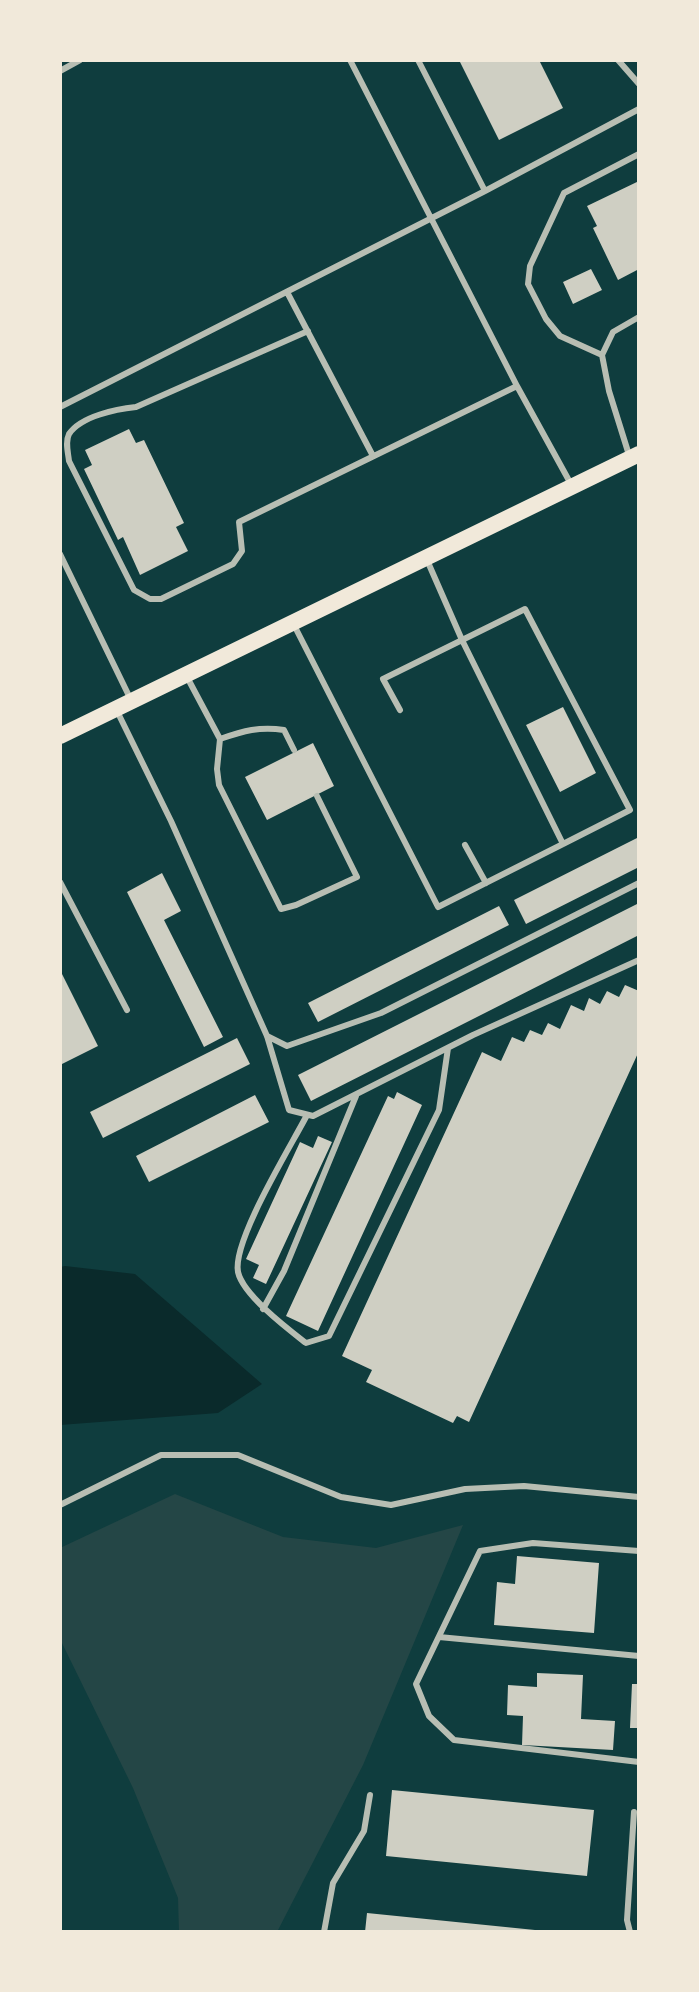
<!DOCTYPE html>
<style>
body{margin:0}
#map{position:relative;width:699px;height:1992px;overflow:hidden;background:#0f3d3e;font-family:"Golos Text",sans-serif}
canvas{display:block}
.frame{position:absolute;inset:0;border:62px solid #f1e9da;pointer-events:none}
</style>
<div id="map">
<canvas width="699" height="1992"></canvas>
<div class="frame"></div>
</div>
<script>
const ctx = document.querySelector('canvas').getContext('2d');
ctx.lineJoin = 'round';
function fillPath(path, color) { ctx.fillStyle = color; ctx.fill(path, 'evenodd'); }
function strokePath(path, color, width, dash) { ctx.strokeStyle = color; ctx.lineWidth = width; ctx.lineCap = dash ? 'butt' : 'round'; ctx.setLineDash(dash || []); ctx.stroke(path); }
const green = new Path2D(`
 M175 1494 283 1537 376 1548 463 1525 363 1765 277 1932H179L178 1898 133 1788 60 1639V1548Z`);
const water = new Path2D(`
 M65 1266 135 1274 262 1384 218 1413 60 1425V1267Z`);
const building = new Path2D(`
 M459 60H539L563 108 499 140Z
 M639 181V269L618 280 593 228 597 226 587 206Z
 M591 269 602 290 573 304 563 282Z
 M129 429 136 443 144 440 184 523 176 527 188 551 140 575 123 537 118 540 84 469 92 465 85 450Z
 M563 707 596 773 560 792 526 725Z
 M313 743 334 786 267 820 245 777Z
 M639 837V867L526 924 514 900Z
 M162 873 181 911 164 920 223 1037 204 1047 127 892Z
 M639 903V935L311 1101 298 1075Z
 M499 906 509 925 318 1022 308 1003Z
 M60 970 98 1046 60 1065Z
 M625 985 639 991 637 996 639 998V1051L469 1422 457 1416 453 1423 366 1382 372 1370 342 1356 482 1052 501 1061 512 1037 524 1042 530 1030 542 1035 548 1023 560 1029 571 1005 584 1011 589 998 600 1004 607 991 619 997Z
 M237 1038 250 1064 103 1138 90 1112Z
 M397 1092 422 1105 318 1331 286 1316 388 1096 394 1099Z
 M255 1095 269 1122 149 1182 136 1156Z
 M318 1136 332 1142 266 1284 253 1278 259 1265 246 1259 300 1142 313 1148Z
 M517 1556 599 1563 594 1633 494 1625 497 1582 515 1584Z
 M537 1673 583 1675 581 1719 615 1721 613 1750 522 1745 523 1716 507 1715 508 1685 537 1687Z
 M632 1684H639V1728H630Z
 M392 1790 594 1810 587 1876 386 1856Z
 M367 1913 535 1930V1932H365Z`);
const service = new Path2D(`
 M350 60 517 386
 M418 60 485 191
 M618 60 639 84
 M60 71 80 60
 M287 292 373 456
 M308 331 136 407C117 409 81 416 69 434 65 442 68 452 69 461L134 590 150 599H161L233 564 242 551 239 522 517 386 572 486
 M602 355 560 336 546 319 528 284 530 266 564 193 639 154
 M60 407 485 191 639 109
 M629 455 609 391 602 355 613 332 639 317
 M60 554 130 698
 M294 625 438 907 563 844
 M187 677 220 739 217 769 219 785 281 909 296 905 357 877 317 796
 M400 710 383 679 525 609 630 810 563 844 462 640 427 560
 M117 711 171 821 267 1036 289 1110 313 1116 473 1035 639 960
 M220 739C243 731 260 726 284 730L294 750
 M465 845 486 883
 M60 882 127 1010
 M267 1036 287 1046 381 1013 639 883
 M307 1115C291 1146 232 1241 238 1272 243 1295 288 1329 306 1343L329 1336 439 1110 448 1048
 M263 1309 284 1271 356 1096
 M60 1505 161 1455H238L341 1497 391 1505 465 1489 524 1486 639 1497
 M639 1551 533 1543 480 1551 416 1684 429 1716 454 1740 639 1762
 M439 1637 639 1656
 M324 1932 333 1883 364 1831 370 1795
 M630 1932 627 1920 634 1812`);
const secondary = new Path2D(`
 M60 736 639 454`);
fillPath(green, '#244646');
fillPath(water, '#0a2a2b');
fillPath(building, '#cfcfc3');
strokePath(service, '#b8beb3', 6);
strokePath(secondary, '#f1e9da', 16);
</script>
